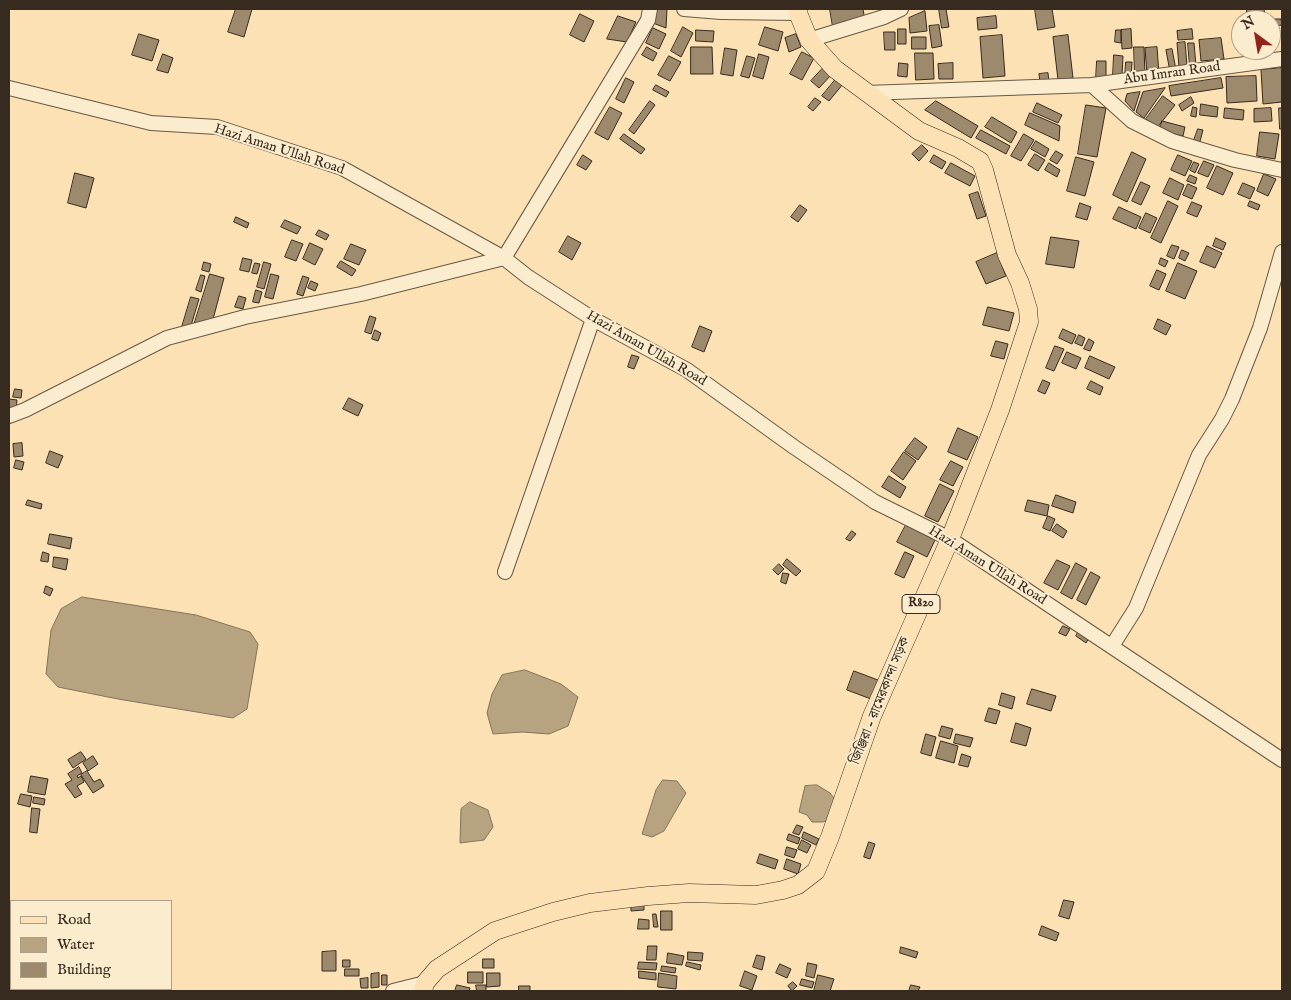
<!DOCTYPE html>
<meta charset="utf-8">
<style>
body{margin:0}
#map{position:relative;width:1291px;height:1000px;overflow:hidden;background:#fbe1b4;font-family:"IM FELL English",serif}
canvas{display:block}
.frame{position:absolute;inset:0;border:10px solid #372a1e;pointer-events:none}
.legend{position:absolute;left:10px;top:900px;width:162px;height:90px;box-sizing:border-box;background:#fcecce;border:1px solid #ad9e88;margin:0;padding:6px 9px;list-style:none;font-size:15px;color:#372a1e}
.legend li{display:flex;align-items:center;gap:10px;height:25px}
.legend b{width:25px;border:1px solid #ad9e88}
.north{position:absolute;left:1231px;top:10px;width:50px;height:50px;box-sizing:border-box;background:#fcecce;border:1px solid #ad9e88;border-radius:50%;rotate:328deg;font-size:14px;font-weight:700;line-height:20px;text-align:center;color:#372a1e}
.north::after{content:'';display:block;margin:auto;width:18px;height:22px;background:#8f2418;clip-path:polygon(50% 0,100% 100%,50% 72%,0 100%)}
</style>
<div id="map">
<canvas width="1291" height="1000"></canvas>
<div class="frame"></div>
<ul class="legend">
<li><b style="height:6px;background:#fbe1b4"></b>Road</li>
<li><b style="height:14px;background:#b8a381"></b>Water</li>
<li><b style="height:14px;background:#9d896c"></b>Building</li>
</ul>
<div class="north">N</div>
</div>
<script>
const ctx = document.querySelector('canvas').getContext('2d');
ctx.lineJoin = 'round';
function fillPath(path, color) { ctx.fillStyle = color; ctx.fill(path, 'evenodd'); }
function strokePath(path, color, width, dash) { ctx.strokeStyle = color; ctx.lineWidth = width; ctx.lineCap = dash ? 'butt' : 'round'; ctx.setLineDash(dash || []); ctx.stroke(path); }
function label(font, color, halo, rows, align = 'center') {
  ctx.font = font + ' "IM FELL English","Noto Serif Bengali",serif'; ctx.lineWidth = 4; ctx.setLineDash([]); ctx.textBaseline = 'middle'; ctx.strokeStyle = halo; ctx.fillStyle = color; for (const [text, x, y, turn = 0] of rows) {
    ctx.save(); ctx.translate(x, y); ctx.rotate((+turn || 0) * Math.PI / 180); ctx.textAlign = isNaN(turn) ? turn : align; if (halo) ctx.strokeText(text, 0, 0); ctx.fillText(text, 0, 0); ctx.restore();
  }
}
const water = new Path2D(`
 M82 597 196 615 250 632 258 644 247 709 233 718 118 699 58 687 46 674 51 630 61 609Z
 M525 670 561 684 578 697 568 726 549 734 522 732 493 734 487 713 492 694 502 675Z
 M663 780 677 781 686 793 664 831 652 837 642 834 656 790Z
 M817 785 830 793 837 802 833 818 823 822H812L807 815 799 812 805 786Z
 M470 802 488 810 493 827 484 840 460 843 461 809Z`);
const building = new Path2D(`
 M236 9H252L244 37 228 32Z
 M654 9H667L666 28 653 23Z
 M830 9H863L865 21 833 27Z
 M939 9H946L949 27 942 28Z
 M1035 9H1052L1055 27 1038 30Z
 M1247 9H1256V17H1247Z
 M1258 9H1264L1265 16H1259Z
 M925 11 927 31 910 33 909 18Z
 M580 14 594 21 584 42 570 35Z
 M618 16 636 22 627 42 607 39Z
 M996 16 997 28 978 30 977 18Z
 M1269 19H1281L1282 25 1271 26V20Z
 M939 25 942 46 932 48 929 26Z
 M683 27 693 33 681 57 671 51Z
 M765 27 783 32 778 51 759 45Z
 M653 28 666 34 659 49 646 43Z
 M898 29H906V44H898Z
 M1131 29 1132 48 1122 49 1121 30Z
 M1192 29 1193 39 1178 40 1177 31Z
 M696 30 714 31 713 42 696 41Z
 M1116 30H1121V43L1115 42Z
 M884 32H895V50H885Z
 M139 34 159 40 152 61 132 55Z
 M796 34 801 47 789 52 785 38Z
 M1002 35 1005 76 983 78 980 37Z
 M1068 35 1073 78 1058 80 1053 37Z
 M912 37H926V49H912Z
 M1221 38 1224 59 1201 61 1199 40Z
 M1185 42 1187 66 1179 67 1177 43Z
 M1188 43H1194L1196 66 1190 67Z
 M647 47 657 53 653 61 642 55Z
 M691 47H712L713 74H691Z
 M1134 47H1144L1145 76H1135Z
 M1157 47 1159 74 1147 75 1145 48Z
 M725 48 737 50 733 76 721 74Z
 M1172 49 1176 70 1170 72 1166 50Z
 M1251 50H1268V55L1251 56Z
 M802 52 814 58 802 80 790 74Z
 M915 53H933L934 79 916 80Z
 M163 54 173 58 168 73 157 70Z
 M759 54 769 57 763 79 753 76Z
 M1114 55 1123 56 1122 76 1113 75Z
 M669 56 681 62 670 81 658 75Z
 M747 56 755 58 749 78 741 76Z
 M1097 61H1106V79H1096Z
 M1126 62H1132L1131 79 1125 78Z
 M899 63 908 64 907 77 898 76Z
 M953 63V79H939L938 64Z
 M825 66 833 73 819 88 811 81Z
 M1282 68V102L1263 104 1261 70Z
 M1048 73 1049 82 1040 83 1039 74Z
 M1256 76 1257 101 1227 103 1226 77Z
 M626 78 634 82 624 103 616 99Z
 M1221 78 1223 88 1171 96 1169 86Z
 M836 79 843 84 829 101 822 96Z
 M656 85 669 92 666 97 653 90Z
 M1165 88 1144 118 1136 112 1143 92Z
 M1140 92 1134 111 1125 101 1127 94Z
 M1163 96 1175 105 1157 128 1146 119Z
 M1191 97 1194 103 1182 111 1179 105Z
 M815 98 821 102 813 111 808 107Z
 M650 101 655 105 634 134 629 130Z
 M936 101 978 126 971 138 925 110Z
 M1037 103 1062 115 1058 123 1033 112Z
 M1201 104 1218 107 1217 117 1200 115Z
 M1086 105 1106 108 1097 157 1078 154Z
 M610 107 622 113 608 140 595 133Z
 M1193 107 1197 108 1196 117 1191 116Z
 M1225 108 1244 110 1243 120 1224 118Z
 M1271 108 1272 121 1254 122V109Z
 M1279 108H1282V129H1280Z
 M1030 113 1060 126 1059 141 1025 125Z
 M992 117 1017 132 1011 143 985 127Z
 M1162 121 1185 127 1183 136 1160 131Z
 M1198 129 1203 130 1199 145 1193 143Z
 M981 130 1010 146 1006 154 976 138Z
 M1260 132 1279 134 1275 159 1257 156Z
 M624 134 645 149 641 154 620 139Z
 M1024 134 1034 140 1021 161 1011 156Z
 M1036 141 1049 149 1045 157 1031 149Z
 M922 145 928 151 919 161 912 154Z
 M1056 151 1063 155 1057 164 1050 160Z
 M1132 152 1146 159 1127 202 1113 195Z
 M1035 154 1045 160 1038 171 1028 165Z
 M583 155 592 161 586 170 577 165Z
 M934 155 946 162 942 169 930 162Z
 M1178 155 1192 161 1185 176 1171 170Z
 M1076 157 1094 162 1085 196 1067 191Z
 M1204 161 1214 165 1208 177 1198 173Z
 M1194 162 1199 164 1195 173 1190 170Z
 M951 163 975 176 970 186 945 173Z
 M1049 163 1060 170 1057 177 1045 170Z
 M1217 166 1233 173 1223 195 1207 188Z
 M75 173 94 178 86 208 68 203Z
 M1264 174 1276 179 1268 196 1257 191Z
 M1190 175 1197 178 1195 184 1187 181Z
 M1170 178 1184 185 1178 200 1163 193Z
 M1141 182 1150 186 1141 205 1132 201Z
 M1243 183 1255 188 1250 199 1238 194Z
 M1188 184 1197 188 1192 199 1183 195Z
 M978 192 986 216 977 219 969 195Z
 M1168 201 1178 206 1161 243 1151 238Z
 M1250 201 1260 205 1258 210 1248 206Z
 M1192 202 1202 206 1197 217 1187 213Z
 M1080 203 1091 207 1087 220 1076 217Z
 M800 205 807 210 798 222 791 217Z
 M1119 207 1141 217 1136 229 1113 219Z
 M1146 213 1157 218 1150 233 1139 228Z
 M236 217 249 223 247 228 234 222Z
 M285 220 301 227 297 234 281 227Z
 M319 230 329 235 326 240 316 235Z
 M568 236 581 243 572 260 559 252Z
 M1051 237 1079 241 1074 268 1046 264Z
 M1216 238 1226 243 1223 250 1213 246Z
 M292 240 303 244 296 261 285 257Z
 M310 243 323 249 315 265 303 259Z
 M351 244 366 250 359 265 344 259Z
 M1172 245 1179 247 1174 259 1167 256Z
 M1207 246 1222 253 1215 268 1200 262Z
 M1182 250 1189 253 1185 261 1179 258Z
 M997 253 1006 276 986 284 976 262Z
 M243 258 252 260 249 272 240 270Z
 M1161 258 1168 261 1165 267 1159 264Z
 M341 261 356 270 352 276 337 267Z
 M204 262 211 264 209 272 202 270Z
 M264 262 271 264 264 289 257 287Z
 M255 263 260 264 257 274 252 273Z
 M1178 263 1197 271 1185 299 1166 291Z
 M1157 270 1166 274 1159 290 1150 286Z
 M210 274 224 278 212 323 194 325Z
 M271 274 279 276 273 299 265 297Z
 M201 275 205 276 201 292 196 290Z
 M303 276 309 278 303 296 297 294Z
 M311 281 318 284 315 291 308 288Z
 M256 290 262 292 259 303 253 302Z
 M239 296 246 298 243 309 235 307Z
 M191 297 199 299 190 329 182 327Z
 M988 307 1014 313 1009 331 983 325Z
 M370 316 376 318 371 334 365 332Z
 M1158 319 1171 325 1166 335 1154 329Z
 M700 326 712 331 704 352 692 347Z
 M1063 329 1076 335 1072 344 1059 338Z
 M375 330 381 333 378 341 372 339Z
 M1079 335 1085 338 1082 346 1075 343Z
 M1089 339 1094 342 1090 351 1084 349Z
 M996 341 1008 344 1004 359 991 356Z
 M1055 346 1064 349 1054 371 1046 368Z
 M1067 352 1081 358 1076 369 1062 363Z
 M632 355 639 357 634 369 628 367Z
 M1090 356 1115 367 1109 379 1085 368Z
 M1043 380 1050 383 1045 394 1038 391Z
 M1091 381 1103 387 1100 395 1087 389Z
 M15 389 22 390 21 398 13 397Z
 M349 398 363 405 358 416 343 409Z
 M9 399 17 400 16 410 9 409Z
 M958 428 978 437 967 460 948 452Z
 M915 438 927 447 918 460 905 451Z
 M22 443 23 456 14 457 13 444Z
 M50 451 63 456 58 468 46 463Z
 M904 452 916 461 903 480 891 471Z
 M16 460 24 462 22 470 14 468Z
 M951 461 963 467 953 486 940 480Z
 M889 476 906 487 900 498 882 487Z
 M940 484 954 491 938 522 925 516Z
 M1056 495 1076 502 1073 513 1052 506Z
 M28 500 42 504 41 509 26 505Z
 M1028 500 1049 505 1047 516 1025 511Z
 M1048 516 1055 519 1050 531 1043 528Z
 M1057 524 1067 531 1063 538 1052 531Z
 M906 525 935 540 927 557 897 542Z
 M852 531 856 534 850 541 846 539Z
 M50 534 72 538 70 549 48 544Z
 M43 552 49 554 48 562 41 561Z
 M905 552 914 556 904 578 895 574Z
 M54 557 68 559 66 570 53 567Z
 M787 559 801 571 796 576 783 565Z
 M1057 560 1070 566 1058 590 1044 583Z
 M1076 563 1087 569 1072 599 1061 593Z
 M779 564 784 569 778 575 773 570Z
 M1091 572 1100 577 1086 605 1077 600Z
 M783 573 789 574 786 584 781 582Z
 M46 586 53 589 50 596 44 593Z
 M1063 626 1070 629 1066 636 1059 633Z
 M1079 631 1089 638 1086 643 1076 636Z
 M854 671 878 680 871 699 847 690Z
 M1032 689 1056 696 1051 711 1027 704Z
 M1002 693 1015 697 1012 709 999 705Z
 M989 708 1000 711 996 724 985 721Z
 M1016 723 1031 728 1026 746 1011 742Z
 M942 726 953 729 950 739 939 736Z
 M926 734 936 737 931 756 921 753Z
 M956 734 973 738 970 747 954 743Z
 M941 741 958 746 954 763 936 758Z
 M81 752 86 759 73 768 68 760Z
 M962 754 971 757 968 767 959 765Z
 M93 756 98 764 88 771 83 763Z
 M79 767 82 773 77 776 78 778 81 776 84 782 77 786 82 794 75 798 65 784 72 780 68 774Z
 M87 771 94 782 100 779 104 786 93 793 81 775Z
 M31 776 48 779 45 795 28 792Z
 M21 794 32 796 30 807 18 804Z
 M34 797 45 799 44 805 33 803Z
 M32 808 40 809 37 833 30 832Z
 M797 825 803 827 799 835 793 833Z
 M804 832 819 839 816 845 802 838Z
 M789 834 800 838 798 844 787 840Z
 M802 840 811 845 807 853 798 849Z
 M869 842 875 844 870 859 864 857Z
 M787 847 797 850 794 858 785 855Z
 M760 854 778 860 775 869 757 863Z
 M787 859 801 864 798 874 784 869Z
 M1064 900 1074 902 1069 919 1059 916Z
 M644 905V910L631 911V906Z
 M661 911H672V930H661Z
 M653 914H656L658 927H654Z
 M639 919 649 920V929H638Z
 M1042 926 1059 933 1056 941 1039 935Z
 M648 946H657L656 960H647Z
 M901 947 918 952 916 958 900 953Z
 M336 951V971H322V952Z
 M688 952 703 953 702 961 688 960Z
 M668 953 684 956 682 965 667 963Z
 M757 955 765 957 762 970 753 967Z
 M483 959H494V968H483Z
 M343 960H350V967H343Z
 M639 962 657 963 656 970 638 969Z
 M687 962 701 965 700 970 686 966Z
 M808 963 817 965 814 978 806 976Z
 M780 964 791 969 787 978 776 973Z
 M662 966 676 968 675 973 661 971Z
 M345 969H359V976H345Z
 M639 971 656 973V980L639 978Z
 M745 971 757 976 752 990 740 986Z
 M468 972H483V983H468Z
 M379 973V987L371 988V974Z
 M487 973H500V986L487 987Z
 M659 973 677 976 676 989 658 987Z
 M382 975H387V985H382Z
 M818 975 834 979 830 991H814Z
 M368 978V988H361L360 979Z
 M802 979 814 982 812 988 800 985Z
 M793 982 797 986 792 991 788 986Z
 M457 985 470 988 469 991H455Z
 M476 985H486V991H477Z
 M911 985 920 987 918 991H909Z
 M519 986H530V991H519Z`);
const minor = new Path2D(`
 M684 9 721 12 798 13
 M809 40 884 17 901 9
 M1092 85 1132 121 1172 141 1235 160 1282 170
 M9 88 151 123 217 127 342 168 504 258 528 277 593 319 687 370 794 447 875 502 950 539 1282 760
 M866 93 1092 85 1282 59
 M9 416 25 410 167 338 245 317 361 294 504 258 648 20 650 9
 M505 572 593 319
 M1112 646 1136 608 1199 455 1222 419 1232 399 1260 328 1282 252
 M393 991 425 983`);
const major = new Path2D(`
 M423 991 425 983 437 969 495 931 553 912 590 903 648 896 689 893 756 895 783 890 798 885 816 871 830 837 872 716 950 539 1000 410 1029 322 1028 309 1020 283 1007 255 984 170 980 161 958 148 919 131 835 69 809 40 798 13V9`);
const shields = [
 [921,604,38]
];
const shieldNames = [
 ["R820",921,604]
];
const streetNames = [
 ["Abu Imran Road",1172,74,-8],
 ["Hazi Aman Ullah Road",279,150,18],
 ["Hazi Aman Ullah Road",646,349,30],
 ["Hazi Aman Ullah Road",987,566,32],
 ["জিঞ্জিরা - রামেরকান্দা সড়ক",881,701,-68]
];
fillPath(water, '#b8a381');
strokePath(water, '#847359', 1);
fillPath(building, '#9d896c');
strokePath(building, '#372a1e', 1);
strokePath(minor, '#685844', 16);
strokePath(major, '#372a1e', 19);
strokePath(minor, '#fcecce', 14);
strokePath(major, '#fbe1b4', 18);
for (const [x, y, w] of shields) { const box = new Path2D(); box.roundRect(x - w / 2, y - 9.5, w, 19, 4); ctx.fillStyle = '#fcecce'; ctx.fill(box); strokePath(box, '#372a1e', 1); }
label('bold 12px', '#372a1e', null, shieldNames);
label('14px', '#372a1e', '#fcecce', streetNames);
</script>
